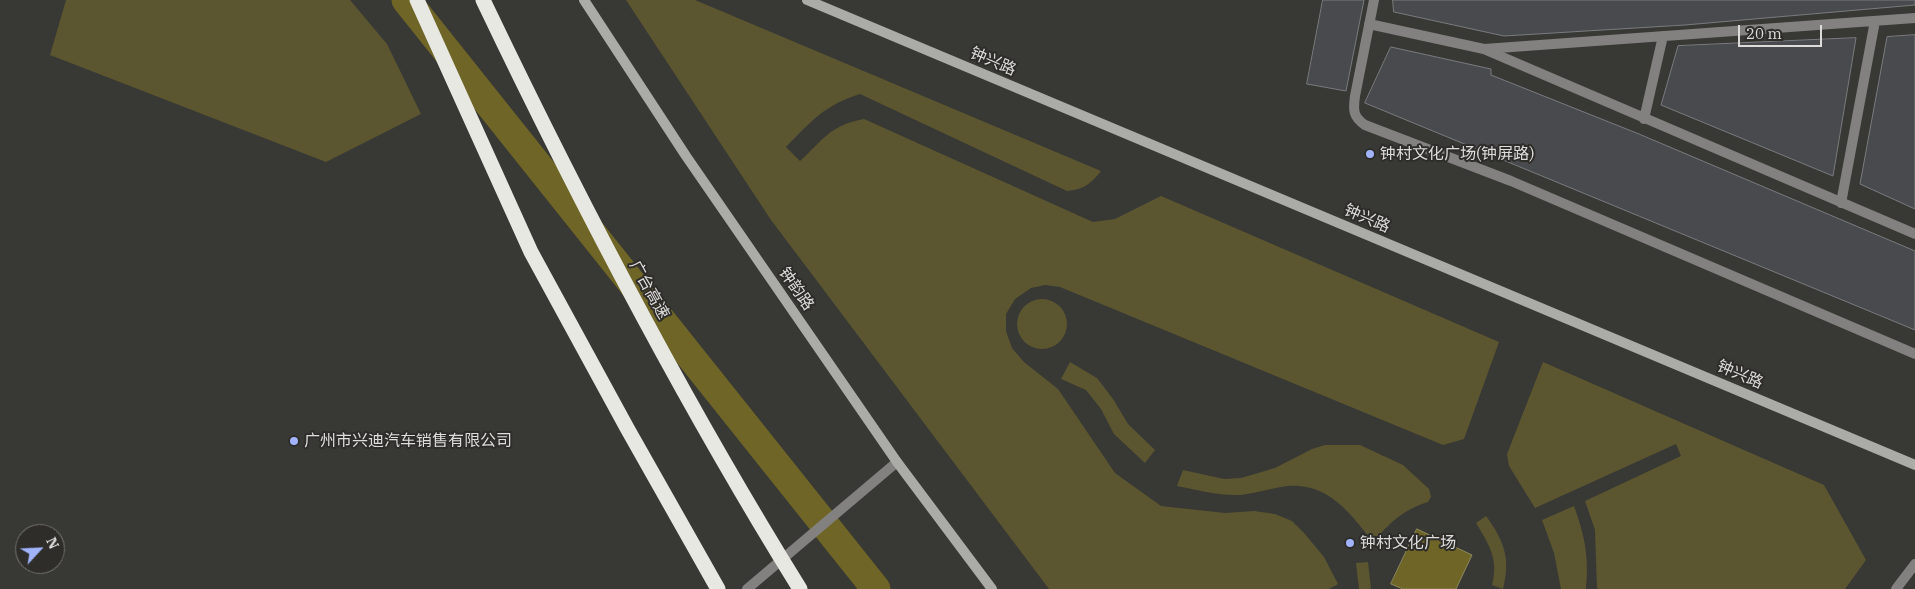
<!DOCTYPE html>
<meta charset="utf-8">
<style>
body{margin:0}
#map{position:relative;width:1915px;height:589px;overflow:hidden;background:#383834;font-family:"IBM Plex Serif",serif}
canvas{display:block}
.north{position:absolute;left:15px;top:524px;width:50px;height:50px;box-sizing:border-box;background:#2e2d2a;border:1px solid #747370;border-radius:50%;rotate:65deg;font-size:14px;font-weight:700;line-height:20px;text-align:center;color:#dddcda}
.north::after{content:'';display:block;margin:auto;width:18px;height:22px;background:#a1b3fd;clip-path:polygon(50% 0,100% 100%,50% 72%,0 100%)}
.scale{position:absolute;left:1738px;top:25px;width:84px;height:22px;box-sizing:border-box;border:2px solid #dddcda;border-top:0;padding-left:6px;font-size:15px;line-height:18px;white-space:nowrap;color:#dddcda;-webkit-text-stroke:4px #2e2d2a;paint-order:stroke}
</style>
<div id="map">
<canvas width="1915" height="589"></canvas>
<div class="north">N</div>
<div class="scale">20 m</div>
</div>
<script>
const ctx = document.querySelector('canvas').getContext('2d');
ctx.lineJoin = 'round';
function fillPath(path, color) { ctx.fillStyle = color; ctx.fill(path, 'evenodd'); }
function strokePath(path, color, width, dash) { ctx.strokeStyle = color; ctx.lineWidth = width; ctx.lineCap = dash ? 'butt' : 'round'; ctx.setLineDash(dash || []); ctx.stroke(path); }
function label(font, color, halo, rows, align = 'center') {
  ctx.font = font + ' "IBM Plex Serif","Noto Sans SC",serif'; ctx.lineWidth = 4; ctx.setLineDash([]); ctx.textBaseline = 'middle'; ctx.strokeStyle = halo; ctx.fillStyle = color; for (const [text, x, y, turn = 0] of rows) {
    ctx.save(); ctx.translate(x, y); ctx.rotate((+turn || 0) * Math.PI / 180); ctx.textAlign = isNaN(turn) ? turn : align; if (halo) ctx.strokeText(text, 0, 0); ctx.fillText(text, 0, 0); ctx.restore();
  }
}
const green = new Path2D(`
 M66 0H350L387 44 421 114 326 162 50 55Z
 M626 0H695L1101 171C1092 183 1083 190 1067 191L860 94C823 106 813 120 786 147L800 161C823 140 830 125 864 119L1093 222 1115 219 1161 196 1499 342 1464 439 1443 445 1060 287 1045 285 1031 288 1015 299 1006 314V331L1012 348 1024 362 1058 389 1115 473 1161 506 1225 513 1254 511 1275 514 1292 521 1304 533 1324 557 1338 584 1329 589H1049L771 220Z
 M1017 324a25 25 0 1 1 50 0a25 25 0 1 1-50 0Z
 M1070 362 1097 378 1113 399 1128 424 1155 450 1145 463 1114 434 1101 409 1086 390 1061 379Z
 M1543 362 1824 485 1866 560 1845 589H1599L1597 588 1595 530 1585 501 1681 456 1676 444 1535 508 1509 466 1507 454Z
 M1325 445H1360L1403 465 1429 489 1431 497 1428 502C1402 510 1390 523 1373 542 1349 512 1329 483 1287 486 1272 488 1257 493 1241 495 1219 496 1198 490 1177 486L1183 470 1224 479 1241 478 1275 468 1312 449Z
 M1574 506C1585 537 1589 556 1586 589H1561L1554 553 1542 520Z
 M1486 516C1504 541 1511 558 1503 589L1492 585C1499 560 1489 544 1476 523Z
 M1368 562 1371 589H1359L1356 563Z`);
const water = new Path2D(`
 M1417 529 1472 555 1456 589H1403L1391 584Z`);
const canal = new Path2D(`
 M406 0 876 589`);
const building = new Path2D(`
 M1323 0H1364L1346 91 1307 84Z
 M1393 0H1915V5L1685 25 1504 36 1394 12Z
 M1915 35V209L1860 184 1887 37Z
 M1856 38 1833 176 1661 105 1678 46Z
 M1391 47 1491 69V75L1639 134 1915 251V330L1365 103Z`);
const service = new Path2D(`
 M1374 0 1355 96C1353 110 1353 117 1365 125L1511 181 1915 354
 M1369 24 1484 49 1915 18
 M1486 50 1915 234
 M1644 119 1663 36
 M1841 203 1875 21`);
const tertiary = new Path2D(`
 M747 589 897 462
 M1896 589 1915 564`);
const secondary = new Path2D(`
 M584 0 686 156 897 462 992 589
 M807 0 1915 465`);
const motorway = new Path2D(`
 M417 0 531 252 627 428 718 589`);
const motorwayBridge = new Path2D(`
 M483 0C579 201 682 399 800 589`);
const markers = [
 [1370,154,5,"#a1b3fd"],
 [294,441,5,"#a1b3fd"],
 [1350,543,5,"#a1b3fd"]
];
const streetNames = [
 ["钟兴路",993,62,23],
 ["钟兴路",1367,219,23],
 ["钟韵路",796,289,55],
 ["广台高速",649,290,61],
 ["钟兴路",1740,375,23]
];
const poiNames = [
 ["钟村文化广场(钟屏路)",1380,154],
 ["广州市兴迪汽车销售有限公司",304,441],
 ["钟村文化广场",1360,543]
];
fillPath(green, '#5b5630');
fillPath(water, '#6e6526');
strokePath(water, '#8f895c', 1);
strokePath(canal, '#6e6526', 29);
fillPath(building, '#494a4e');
strokePath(building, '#7a7b7f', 1);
strokePath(service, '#82817f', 10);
strokePath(tertiary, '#82817f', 10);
strokePath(secondary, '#ababa8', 10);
strokePath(motorway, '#e8e8e3', 15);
strokePath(motorwayBridge, '#e8e8e3', 15);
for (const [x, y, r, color] of markers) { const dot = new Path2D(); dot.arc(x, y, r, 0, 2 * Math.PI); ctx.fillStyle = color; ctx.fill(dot); strokePath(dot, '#2e2d2a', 2); }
label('16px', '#dddcda', '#2e2d2a', streetNames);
label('16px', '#dddcda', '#2e2d2a', poiNames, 'left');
</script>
